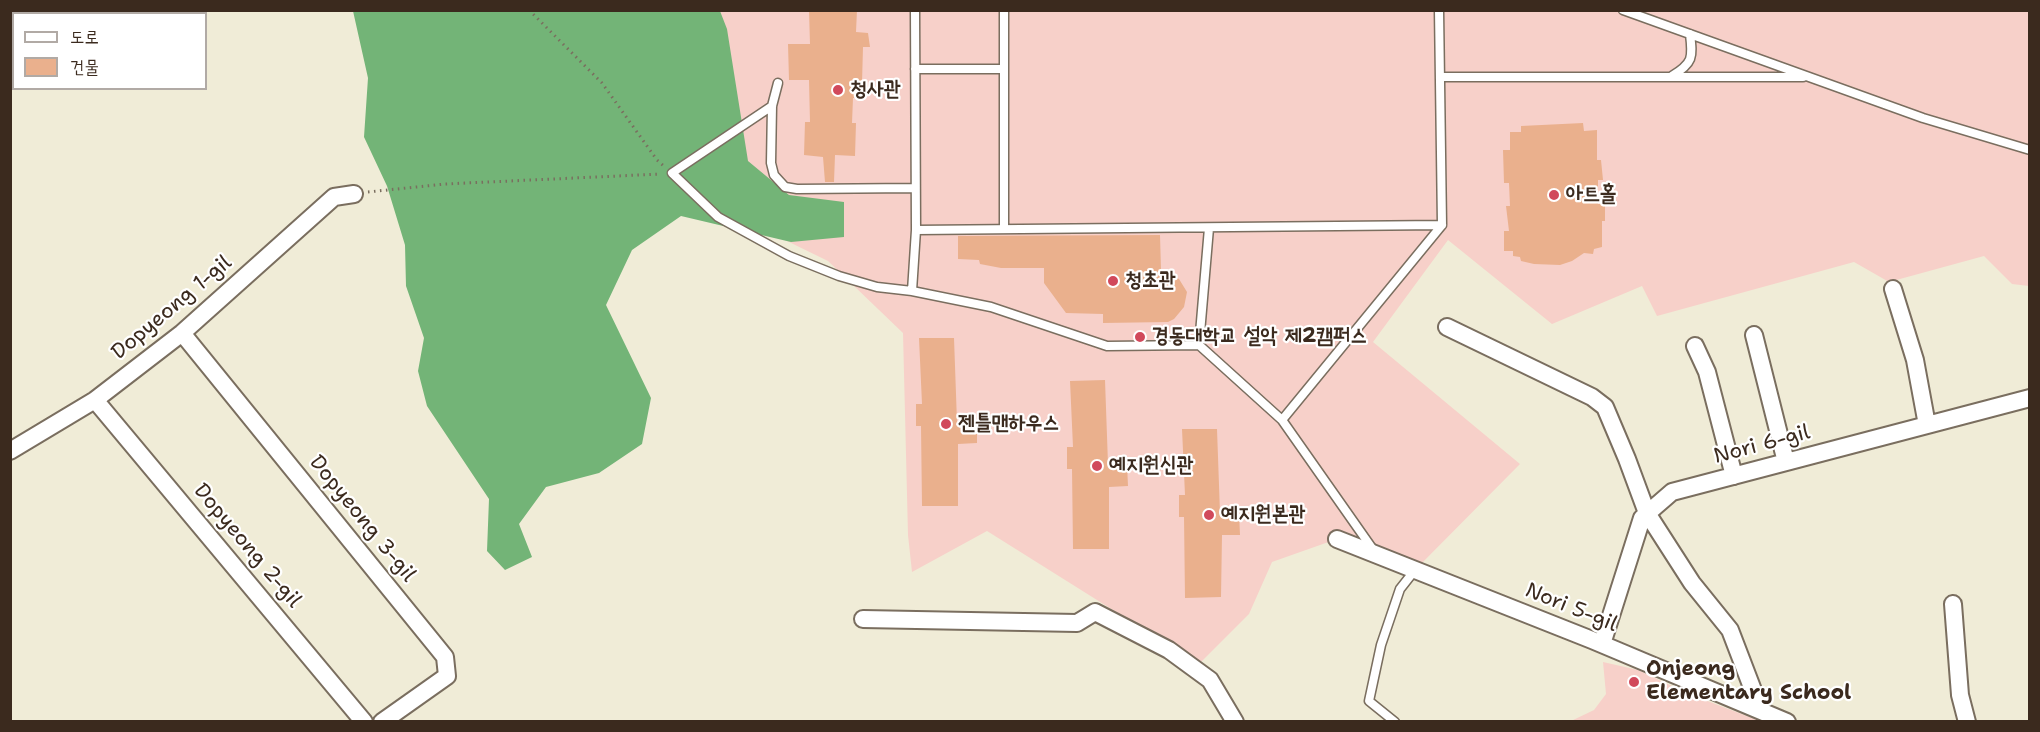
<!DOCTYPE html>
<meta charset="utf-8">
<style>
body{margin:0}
#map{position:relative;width:2040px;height:732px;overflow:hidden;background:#f0ecd7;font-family:"Shantell Sans","Poor Story",sans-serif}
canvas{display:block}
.frame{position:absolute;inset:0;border:12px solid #3b2a1e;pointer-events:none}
.legend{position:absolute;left:12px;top:12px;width:195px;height:78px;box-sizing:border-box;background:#fff;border:2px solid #b1aaa5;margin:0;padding:8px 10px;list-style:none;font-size:18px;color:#3b2a1e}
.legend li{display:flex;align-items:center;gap:12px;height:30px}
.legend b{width:30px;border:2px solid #b1aaa5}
</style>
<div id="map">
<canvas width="2040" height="732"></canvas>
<div class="frame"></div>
<ul class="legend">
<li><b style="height:8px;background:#fff"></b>도로</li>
<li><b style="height:16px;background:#eab08d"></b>건물</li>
</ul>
</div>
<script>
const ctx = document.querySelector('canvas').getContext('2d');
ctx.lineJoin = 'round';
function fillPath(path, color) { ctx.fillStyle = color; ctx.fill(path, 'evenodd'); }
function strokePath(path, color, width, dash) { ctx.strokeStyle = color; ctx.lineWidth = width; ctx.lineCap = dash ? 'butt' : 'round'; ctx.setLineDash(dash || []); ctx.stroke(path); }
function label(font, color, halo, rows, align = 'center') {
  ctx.font = font + ' "Shantell Sans","Poor Story",sans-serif'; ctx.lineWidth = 4.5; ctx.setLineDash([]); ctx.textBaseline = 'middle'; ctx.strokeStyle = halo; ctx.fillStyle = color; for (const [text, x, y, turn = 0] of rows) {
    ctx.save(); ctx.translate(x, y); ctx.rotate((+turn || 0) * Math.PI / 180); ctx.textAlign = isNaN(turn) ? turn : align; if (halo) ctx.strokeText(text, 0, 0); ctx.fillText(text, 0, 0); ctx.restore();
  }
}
const built = new Path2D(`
 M543 11H2029V286L2012 284 1984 256 1889 282 1854 262 1657 316 1642 286 1552 324 1448 240 1373 342 1520 464 1415 570 1337 539 1272 562 1249 614 1199 664 987 531 912 572 908 535 903 333 828 261 746 221Z
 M1603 662 1638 670 1689 694 1760 721H1571L1594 710 1606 694Z`);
const forest = new Path2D(`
 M353 11H720L727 29 748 161 789 195 844 202V237L791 242 681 216 632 250 606 305 651 398 642 444 599 473 546 487 519 524 532 557 505 570 487 551 489 499 427 406 418 371 424 338 406 286 405 245 387 186 364 137 368 78Z`);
const building = new Path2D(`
 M809 10H857L856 32 868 33 870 47H863L862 83H866L867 97 853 98 852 123H856L855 156 835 155 834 182H825L823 157 804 155 805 122H810L809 80H789L788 44H810Z
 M1583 123 1584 131 1597 130V160H1601L1603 180H1598V204H1605V221H1602V247L1594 249 1593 254 1584 253 1572 261 1560 265 1534 264 1521 261 1520 257 1513 256V251H1504V231H1509L1506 206H1510L1509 183H1504L1503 150H1510V132H1521V126Z
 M1160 235 1161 270 1179 279 1187 292 1184 307 1174 319 1168 322 1103 323V314L1066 313 1044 283V268H1001L980 264 979 260 958 259V236Z
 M919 338H954L957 422 977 421V443L958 444V506H922L921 426H916V404H922Z
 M1105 380 1108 464H1127L1128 486 1109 487V549H1073L1072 469H1067V447H1073L1070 381Z
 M1182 429H1217L1220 513 1239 512 1240 535H1222L1221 597 1185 598 1184 517H1179V495H1185Z`);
const path = new Path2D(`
 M529 10 602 83 657 160 665 167
 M368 192 445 184 661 174`);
const lane = new Path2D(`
 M915 10 916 230 1442 225 1439 10
 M1004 10V229
 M1623 10 1923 118 2030 150
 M915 69H1003
 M1672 76C1693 63 1693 58 1690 34
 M1440 77H1803
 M778 83 772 106 771 163 774 175 785 187 797 189 915 188
 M772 106 672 173 718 217 789 256 839 276 877 287 912 291
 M1209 228 1199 345 1282 420 1374 551
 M916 230 912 291 991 307 1107 346 1199 345
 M1282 420 1442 225
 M1395 722 1369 701 1381 645 1400 589 1415 570`);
const street = new Path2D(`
 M1893 289 1915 360 1927 425
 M1447 327 1592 397 1605 407 1627 459 1647 513 1692 583 1730 630 1761 711
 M182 333 445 657 447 676 382 722
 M1754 335 1786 462
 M1695 346 1707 372 1734 476
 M95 400 364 722
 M10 451 95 400 182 333 334 197 354 194
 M1337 539 1592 640 1787 722
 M1953 604 1960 695 1967 722
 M863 619 1077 623 1095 612 1169 650 1210 680 1235 722
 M1602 644 1642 518 1672 492 2030 398`);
const markers = [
 [838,90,6,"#d1495b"],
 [1554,195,6,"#d1495b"],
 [1113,281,6,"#d1495b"],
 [1140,337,6,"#d1495b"],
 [946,424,6,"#d1495b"],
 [1097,466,6,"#d1495b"],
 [1209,515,6,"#d1495b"],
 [1634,682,6,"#d1495b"]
];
const poiNames = [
 ["청사관",850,90],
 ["아트홀",1566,195],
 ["청초관",1125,281],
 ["경동대학교 설악 제2캠퍼스",1152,337],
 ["젠틀맨하우스",958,424],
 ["예지원신관",1109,466],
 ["예지원본관",1221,515],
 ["Onjeong",1646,670],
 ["Elementary School",1646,694]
];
const streetNames = [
 ["Dopyeong 1-gil",172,308,-40],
 ["Nori 6-gil",1762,445,-15],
 ["Dopyeong 3-gil",362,519,51],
 ["Dopyeong 2-gil",247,546,50],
 ["Nori 5-gil",1571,608,22]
];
fillPath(built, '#f7d0c9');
fillPath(forest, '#73b477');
fillPath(building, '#eab08d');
strokePath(lane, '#7a6e5f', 11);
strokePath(street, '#7a6e5f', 20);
strokePath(path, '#7a6e5f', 3, [1.5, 4.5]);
strokePath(lane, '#fff', 8);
strokePath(street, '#fff', 16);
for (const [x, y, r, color] of markers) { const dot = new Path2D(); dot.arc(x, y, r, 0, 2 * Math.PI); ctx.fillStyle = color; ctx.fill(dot); strokePath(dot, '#fff', 2); }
label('bold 21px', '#3b2a1e', '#fff', poiNames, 'left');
label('21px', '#3b2a1e', '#fff', streetNames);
</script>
